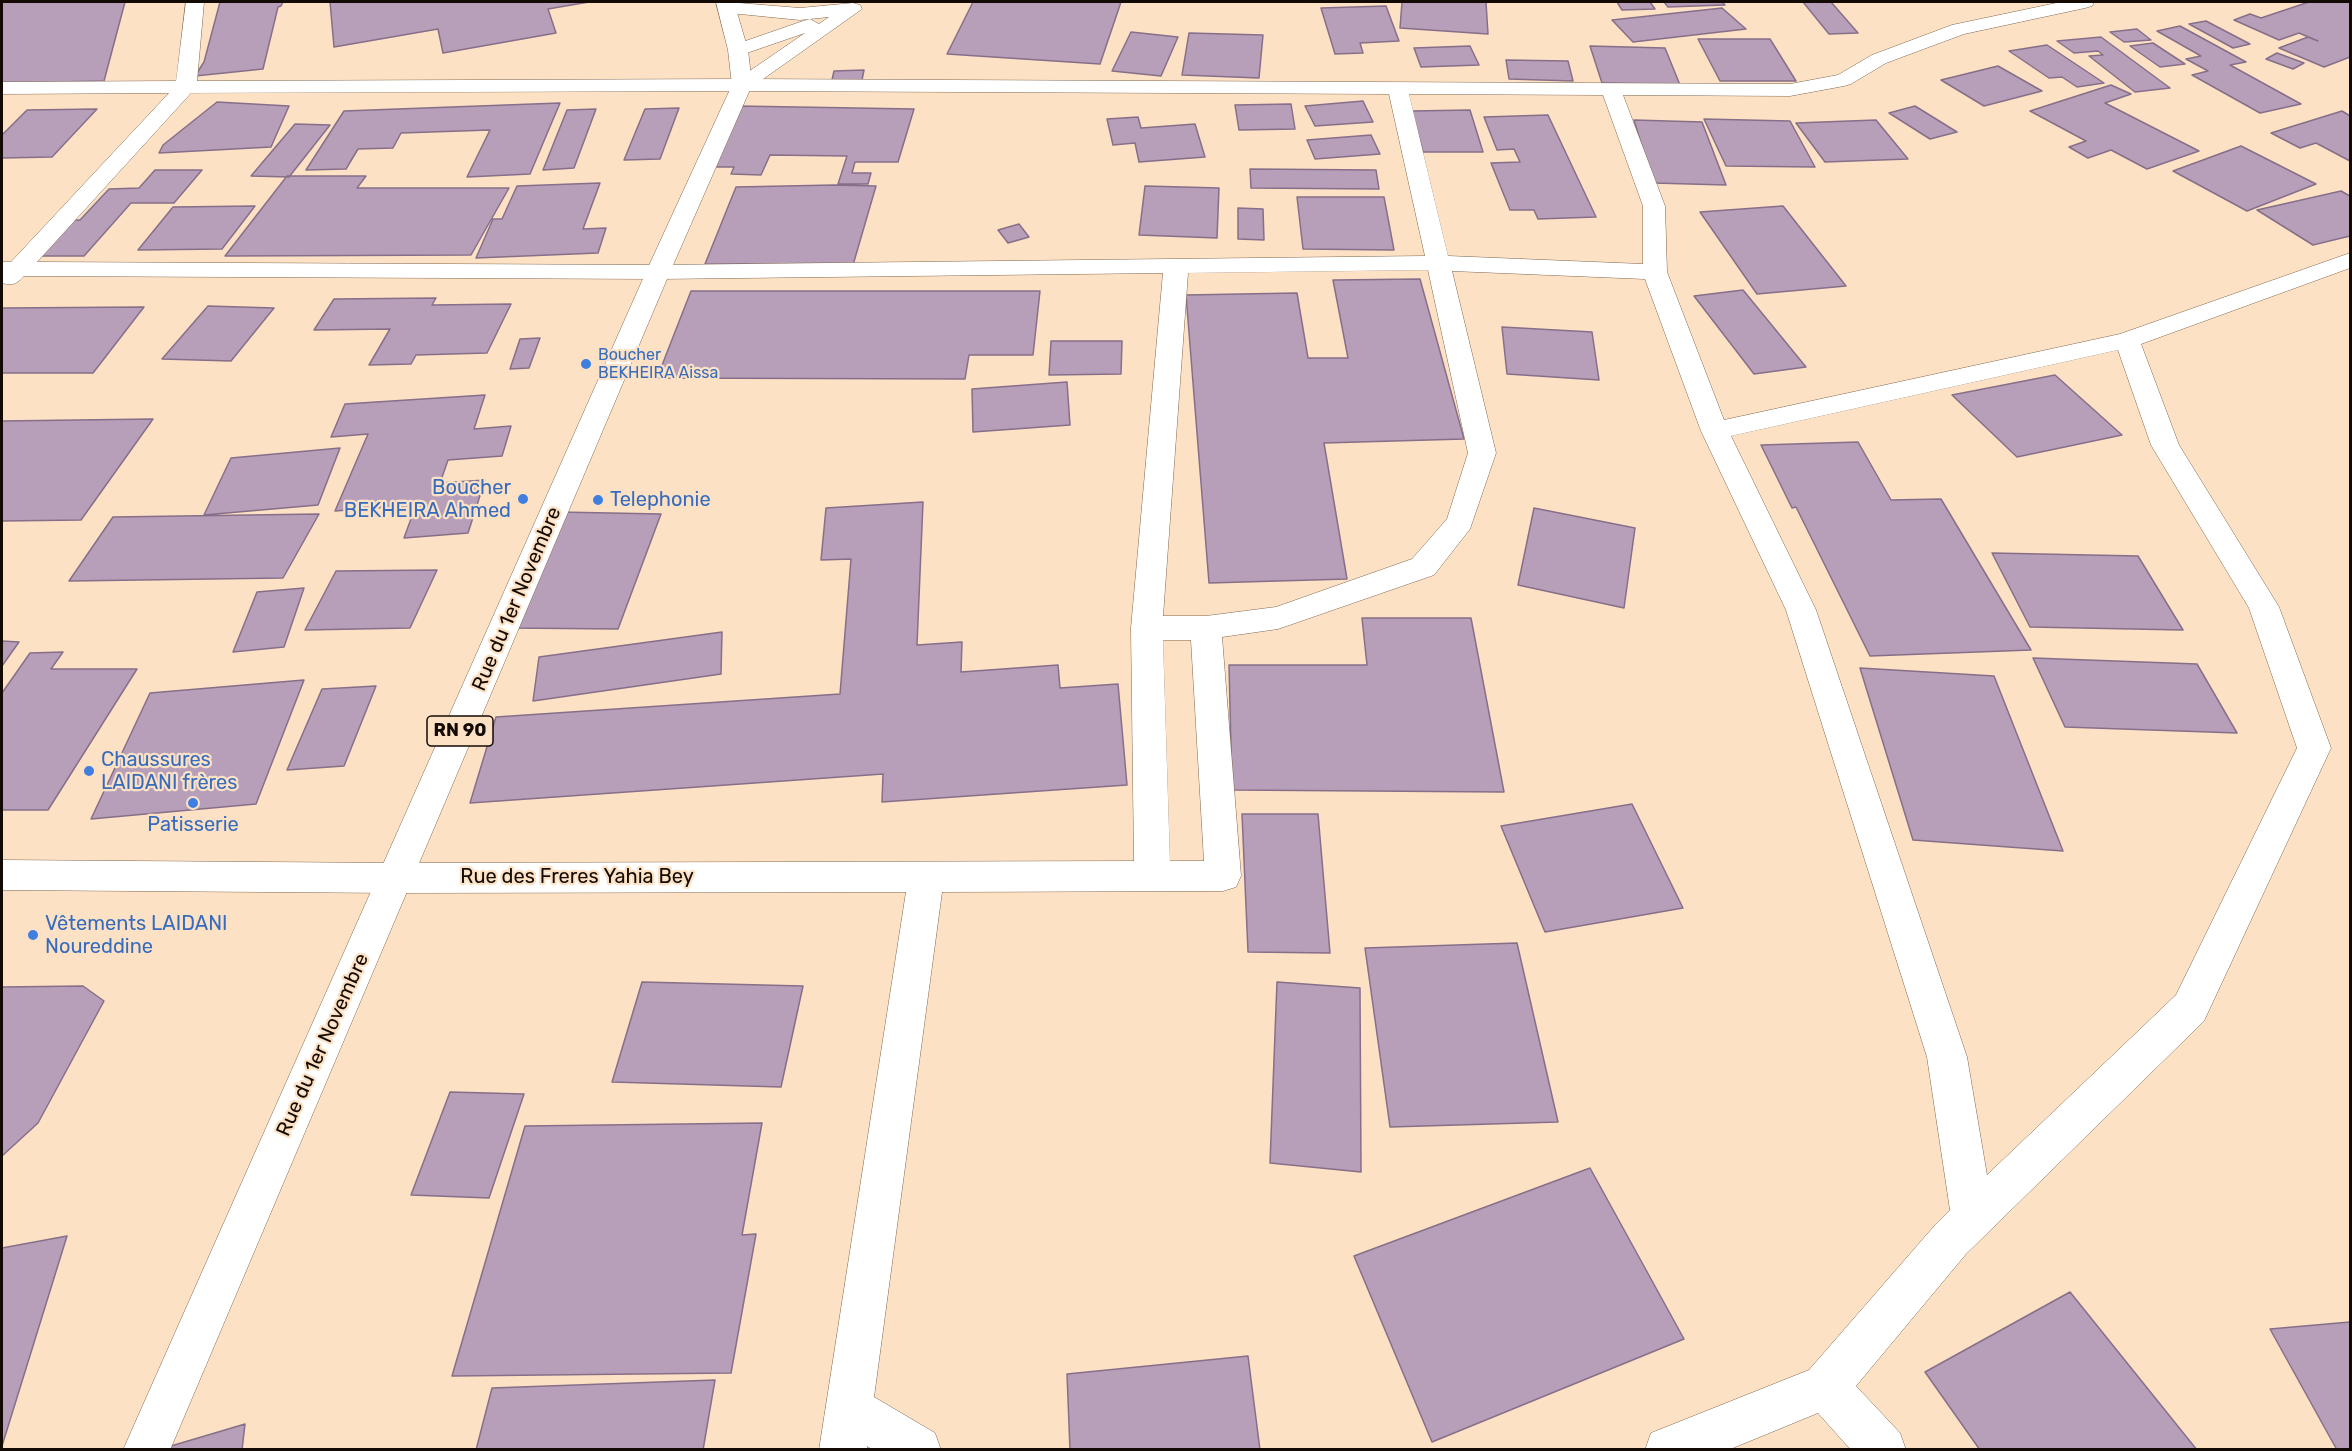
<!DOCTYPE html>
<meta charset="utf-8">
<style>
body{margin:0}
#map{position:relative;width:2352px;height:1451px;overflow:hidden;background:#fce1c5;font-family:Rubik,sans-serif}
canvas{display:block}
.frame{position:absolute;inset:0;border:3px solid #130a03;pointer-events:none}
</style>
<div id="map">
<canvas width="2352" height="1451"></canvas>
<div class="frame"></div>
</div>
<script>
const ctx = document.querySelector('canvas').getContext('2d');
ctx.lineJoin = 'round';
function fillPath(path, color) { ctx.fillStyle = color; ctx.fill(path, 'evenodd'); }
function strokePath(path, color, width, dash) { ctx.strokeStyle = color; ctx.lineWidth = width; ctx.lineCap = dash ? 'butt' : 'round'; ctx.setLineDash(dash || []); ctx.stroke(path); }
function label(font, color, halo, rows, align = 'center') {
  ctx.font = font + ' Rubik,sans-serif'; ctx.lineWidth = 4.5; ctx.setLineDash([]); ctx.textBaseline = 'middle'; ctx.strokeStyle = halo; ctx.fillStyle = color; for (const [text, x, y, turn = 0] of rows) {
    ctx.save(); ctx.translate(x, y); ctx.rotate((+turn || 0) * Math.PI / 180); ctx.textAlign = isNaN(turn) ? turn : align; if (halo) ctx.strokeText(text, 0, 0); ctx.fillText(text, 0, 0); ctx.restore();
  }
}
const building = new Path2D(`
 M2 2H125L104 81 2 83Z
 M220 2H283L281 6 278 7 263 69 195 76 204 62Z
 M330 2H589L548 9 556 33 443 53 438 29 334 47Z
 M973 2H1121L1100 64 947 54Z
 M1402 2H1486L1488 34 1400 28Z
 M1617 2H1650L1655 9 1622 10Z
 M1664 2H1722L1725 5 1668 7Z
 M1803 2H1831L1858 33 1829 34Z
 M2309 2H2350V57L2324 67 2279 48 2308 37 2318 41 2299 33 2279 40 2234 20 2250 14 2261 18Z
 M1386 6 1399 41 1360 43 1363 53 1335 54 1321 8Z
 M1722 8 1746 29 1633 42 1612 20Z
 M2206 21 2250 44 2233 48 2189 24Z
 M2180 26 2246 62 2230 65 2301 104 2260 113 2192 75 2208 71 2186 59 2201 56 2157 31Z
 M2137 29 2151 40 2124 42 2110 32Z
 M1131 32 1178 37 1161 76 1112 71Z
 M1189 33 1263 35 1259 78 1182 75Z
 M2101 37 2170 88 2135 92 2089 56 2103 55 2098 51 2074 53 2057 41Z
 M1698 39H1770L1796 81H1720Z
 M2153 43 2185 64 2160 67 2130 46Z
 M2047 45 2104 83 2077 87 2062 77 2049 78 2009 51Z
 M1470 46 1479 65 1421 67 1414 48Z
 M1590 46 1665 48 1680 85 1602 83Z
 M2277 53 2304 63 2293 69 2266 59Z
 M1506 60 1568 61 1573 81 1509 79Z
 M1998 66 2042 91 1984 106 1941 80Z
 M864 70 862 80H832L834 71Z
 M2111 85 2131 94 2105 103 2199 151 2147 169 2111 150 2088 158 2069 147 2086 141 2030 111Z
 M1363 101 1373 122 1315 126 1305 106Z
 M217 102 289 106 271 147 159 153 163 145Z
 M560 103 530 174 467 177 490 130 401 133 393 148 358 149 346 169 306 170 344 111Z
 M1291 104 1295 129 1239 130 1235 105Z
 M738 106 914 109 898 162H855L852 173H871L868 184H838L847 156 770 155 761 175 731 174 734 167H709Z
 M1915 106 1957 132 1930 139 1889 113Z
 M679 108 660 159 624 160 645 109Z
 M97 109 52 157 2 158V135L27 110Z
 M596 109 574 168 543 170 567 110Z
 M1470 110 1483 152H1423L1412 111Z
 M2342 111 2350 116V161L2316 143 2300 148 2271 133Z
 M1548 115 1596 217 1538 219 1534 210H1510L1491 163 1520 162 1514 149 1497 150 1484 117Z
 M1138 117 1141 128 1195 124 1205 157 1139 162 1135 143 1113 145 1107 119Z
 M1704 119 1790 121 1815 167 1726 166Z
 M1634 120 1702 122 1726 185 1653 183Z
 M1876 120 1908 159 1825 162 1796 123Z
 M295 124 330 125 289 177 251 176Z
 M1371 135 1380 154 1315 159 1307 140Z
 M2241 146 2316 184 2247 211 2173 171Z
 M1250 169 1376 170 1379 189 1251 188Z
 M155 170H202L174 203H131L84 256H31L65 220H80L109 189 139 188Z
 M287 176H366L357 188H509L471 255 225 256Z
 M600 183 583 229 606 228 598 253 476 258 493 219H502L517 186Z
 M834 185 876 186 853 265 705 264 736 187Z
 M1145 186 1219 188 1217 238 1139 235Z
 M2341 191 2350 196V236L2313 245 2257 210Z
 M1297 197H1384L1394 250 1303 249Z
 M255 206 222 249 138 250 173 207Z
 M1783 206 1846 286 1757 294 1700 212Z
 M1238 208 1263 209 1264 240 1238 239Z
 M1019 224 1029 237 1008 243 998 230Z
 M1420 279 1464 439 1324 443 1347 579 1209 583 1186 295 1297 293 1308 358H1348L1333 280Z
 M1743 290 1806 367 1754 374 1694 296Z
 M691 291H1040L1033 355H969L965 379 657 378Z
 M436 298 432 305 511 304 487 353 416 355 411 364 369 365 390 329 314 330 334 299Z
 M208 306 274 308 231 361 162 359Z
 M144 307 93 373H2V308Z
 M1502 327 1592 332 1599 380 1507 374Z
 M540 338 529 368 510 369 520 339Z
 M1051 341H1122L1121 374 1049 375Z
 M2055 375 2122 435 2017 457 1952 395Z
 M1067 382 1070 425 973 432 972 389Z
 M485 395 474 429 511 426 502 456 448 460 440 483 485 480 468 533 404 538 416 505 335 511 368 434 331 437 345 404Z
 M153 419 81 520 2 521V421Z
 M1858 442 1891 500 1941 499 2031 650 1870 656 1796 507 1792 508 1761 445Z
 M340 448 318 505 204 515 231 458Z
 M923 502 917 645 962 642 961 672 1058 665 1060 688 1118 684 1127 785 882 802 883 774 470 803 496 717 840 694 851 559 821 560 826 508Z
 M1534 508 1635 528 1624 608 1518 585Z
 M559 512 661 514 618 629 509 628Z
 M319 514 283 578 69 581 113 517Z
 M1992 553 2138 556 2183 630 2030 627Z
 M437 570 410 628 305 630 336 571Z
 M304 588 284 647 233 652 257 592Z
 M1362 618H1471L1504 792 1232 790 1229 665H1367Z
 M722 632 721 674 533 701 539 657Z
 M2 641 19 642 2 666Z
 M63 652 51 669H137L48 810H2V693L30 653Z
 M2033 658 2197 664 2237 733 2065 727Z
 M1860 668 1994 676 2063 851 1913 840Z
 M304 680 256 804 91 819 150 693Z
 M376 686 344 766 287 770 322 689Z
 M1632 804 1683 908 1545 932 1501 826Z
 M1242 814H1318L1330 953 1248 952Z
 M1517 943 1558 1122 1390 1127 1365 948Z
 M642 982 803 986 781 1087 612 1082Z
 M1277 982 1360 988 1361 1172 1270 1163Z
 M83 986 104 1001 38 1123 2 1156V987Z
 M450 1092 524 1094 489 1198 411 1195Z
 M762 1123 742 1235 756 1234 731 1373 452 1376 525 1126Z
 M1590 1168 1684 1339 1432 1442 1354 1256Z
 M67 1236 2 1446V1248Z
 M2070 1292 2197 1450H1980L1925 1372Z
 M2350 1322V1450H2337L2270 1329Z
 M1248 1356 1260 1450H1070L1067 1374Z
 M715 1380 703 1450H476L492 1388Z
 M245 1424 242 1450H170L171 1446Z`);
const street = new Path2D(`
 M186 2H204L197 81 742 79 1790 84 1838 75 1872 55 1952 25 2061 2H2094L2092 6 2085 8 1964 34 1886 63 1851 84 1844 86 1790 96 1623 95 1665 206 1667 272 1724 420 2120 334 2350 253V268L2141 344 2179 445 2279 607 2331 748 2204 1021 1966 1254 1856 1386 1900 1433 1906 1450H1851L1818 1413 1728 1450H1645L1651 1433 1809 1370 1936 1224 1950 1210 1927 1057 1786 610 1701 431 1645 279 1452 271 1496 453 1470 529 1434 575 1278 629 1222 637 1241 876 1236 887 1223 891 942 892 874 1397 935 1433 941 1450H873L867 1446V1450H819L906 892 396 893 2 890V860L396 863 1134 861 1131 628 1163 273 658 279 24 276C17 284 12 286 2 283V262H11L169 93 2 94V82L176 81ZM742 91 1389 94 1425 256 658 265 37 262 191 93ZM1409 94 1603 95 1643 206V264L1448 256ZM1428 270 1468 453 1447 519 1412 559 1276 607 1206 616H1163L1188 273ZM2118 350 2151 445 2249 608 2297 748 2176 995 1987 1175 1967 1057 1816 610 1731 436ZM1163 640H1191L1204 861H1170Z`);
const secondary = new Path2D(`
 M727 2 800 8 853 3 860 5 862 9 749 89H735L732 85 735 81 805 33 738 56 731 54 728 50 731 46 803 21 810 19 819 24 829 17 800 20 720 12 718 8 720 4Z`);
const primary = new Path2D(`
 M716 2H734L748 50 752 85 670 272 170 1450H123L646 272 732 85 728 50Z`);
const markers = [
 [586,364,6,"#3f7fe0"],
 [523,499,6,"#3f7fe0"],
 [598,500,6,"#3f7fe0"],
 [89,771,6,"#3f7fe0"],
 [193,803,6,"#3f7fe0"],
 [33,935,6,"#3f7fe0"]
];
const farShopnames = [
 ["Boucher",598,355],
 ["BEKHEIRA Aissa",598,373]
];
const shields = [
 [460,731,66]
];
const shieldNames = [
 ["RN 90",460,731]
];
const shopNames = [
 ["Boucher",511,488,"right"],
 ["BEKHEIRA Ahmed",511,511,"right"],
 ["Telephonie",610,500],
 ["Chaussures",101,760],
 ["LAIDANI frères",101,783],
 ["Patisserie",193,825,"center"],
 ["Vêtements LAIDANI",45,924],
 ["Noureddine",45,947]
];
const streetNames = [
 ["Rue du 1er Novembre",517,599,-67],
 ["Rue des Freres Yahia Bey",577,877],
 ["Rue du 1er Novembre",323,1045,-66]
];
fillPath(building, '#b79eb9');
strokePath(building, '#876f89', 1.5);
strokePath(street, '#806850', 1);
strokePath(secondary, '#806850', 1);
strokePath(primary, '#806850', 1);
fillPath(street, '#fff');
fillPath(secondary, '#fff');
fillPath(primary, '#fff');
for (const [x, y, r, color] of markers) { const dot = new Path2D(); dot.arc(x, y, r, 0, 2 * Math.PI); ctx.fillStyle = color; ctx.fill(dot); strokePath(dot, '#fce1c5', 2); }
label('16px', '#366cbe', '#fce1c5', farShopnames, 'left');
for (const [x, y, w] of shields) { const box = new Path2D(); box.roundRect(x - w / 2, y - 15, w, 30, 4.5); ctx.fillStyle = '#fce1c5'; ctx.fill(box); strokePath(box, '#130a03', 1.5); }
label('bold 18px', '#130a03', null, shieldNames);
label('20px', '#366cbe', '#fce1c5', shopNames, 'left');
label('20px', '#130a03', '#fce1c5', streetNames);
</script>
